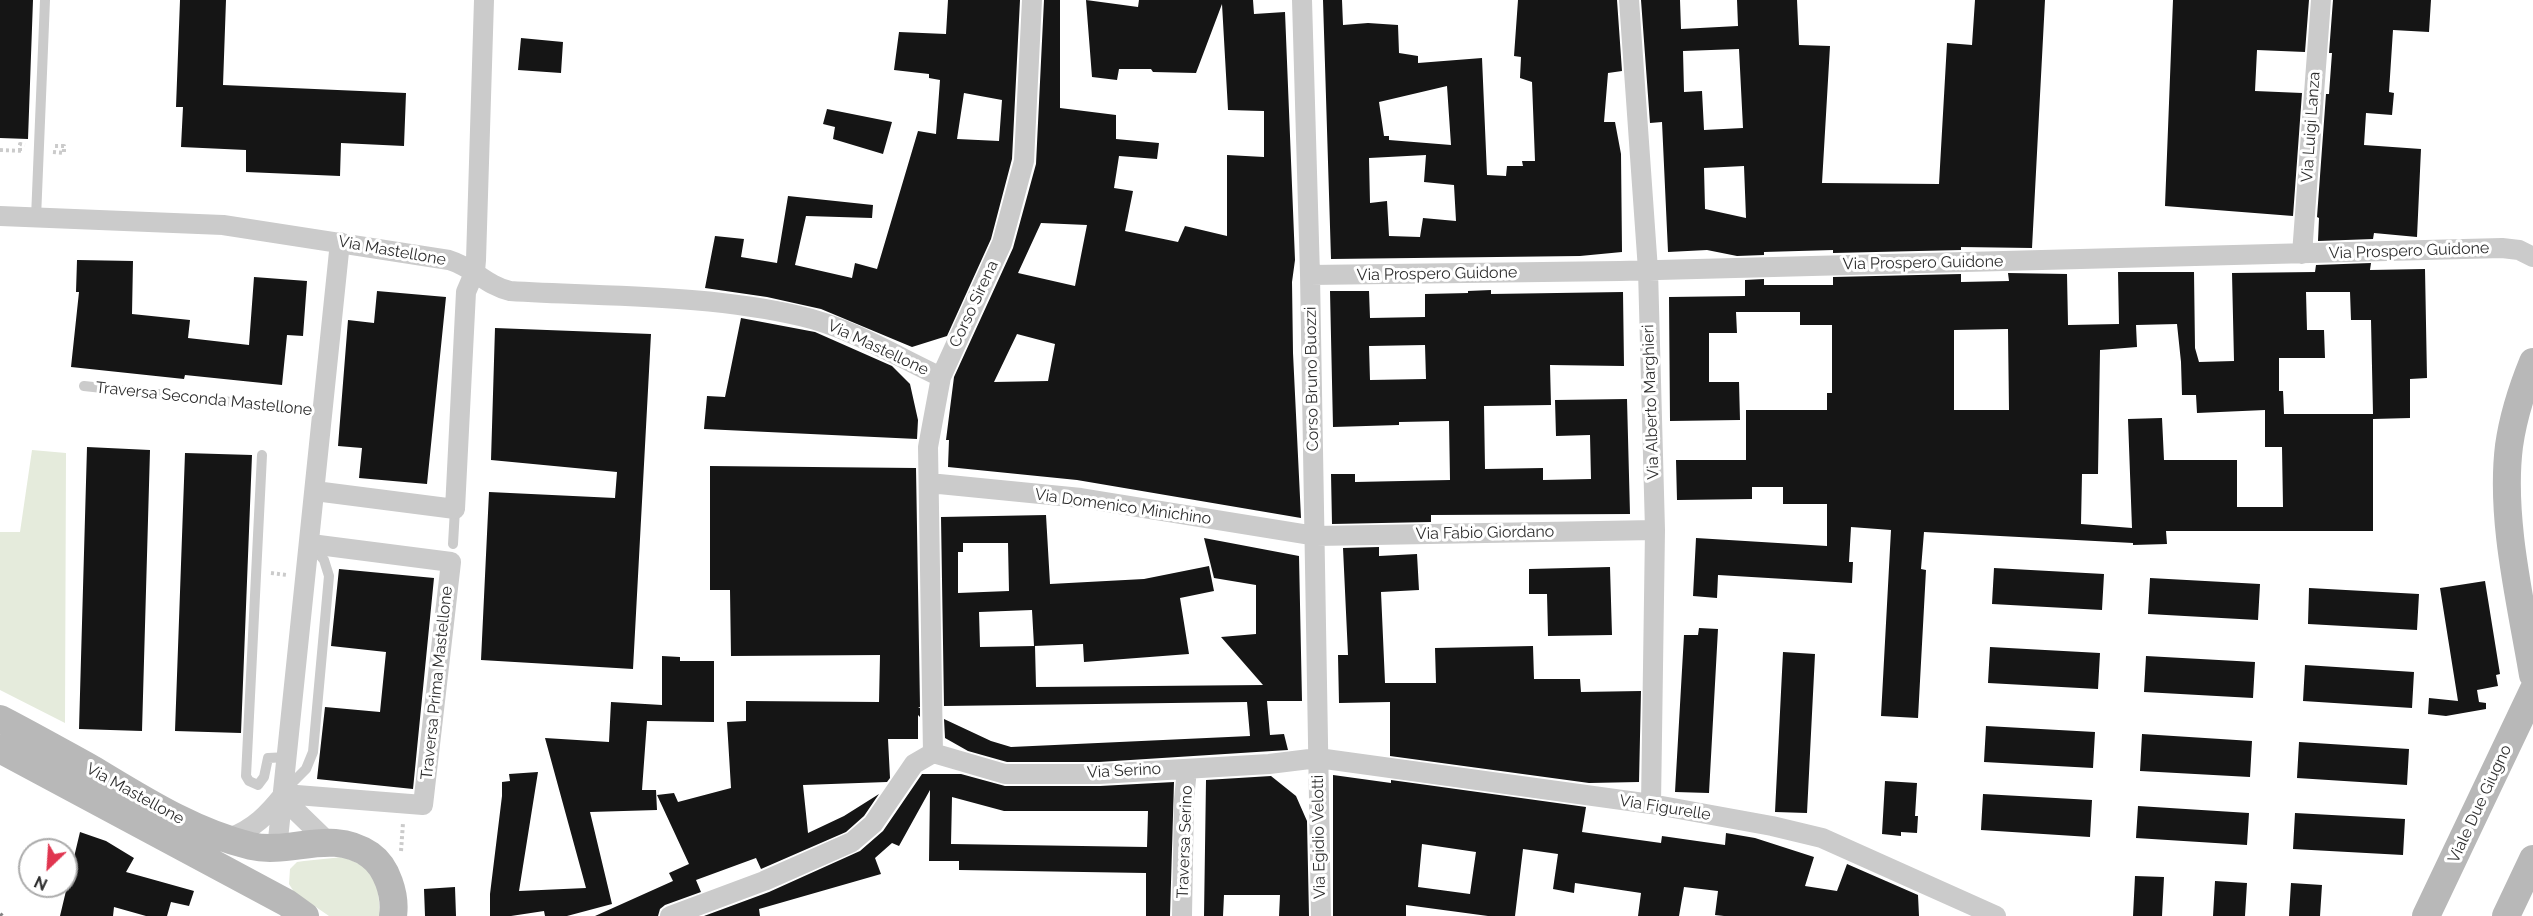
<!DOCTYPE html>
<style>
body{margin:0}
#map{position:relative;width:2533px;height:916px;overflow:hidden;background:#fff;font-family:Raleway,sans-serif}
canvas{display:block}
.north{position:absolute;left:18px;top:838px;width:60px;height:60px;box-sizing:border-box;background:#fff;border:2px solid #ababab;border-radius:50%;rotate:205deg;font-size:16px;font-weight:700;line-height:24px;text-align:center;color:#2e2e2e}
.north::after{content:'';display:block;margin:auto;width:21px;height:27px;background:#e0354f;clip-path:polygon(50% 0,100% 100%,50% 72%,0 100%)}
</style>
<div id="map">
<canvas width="2533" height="916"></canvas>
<div class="north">N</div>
</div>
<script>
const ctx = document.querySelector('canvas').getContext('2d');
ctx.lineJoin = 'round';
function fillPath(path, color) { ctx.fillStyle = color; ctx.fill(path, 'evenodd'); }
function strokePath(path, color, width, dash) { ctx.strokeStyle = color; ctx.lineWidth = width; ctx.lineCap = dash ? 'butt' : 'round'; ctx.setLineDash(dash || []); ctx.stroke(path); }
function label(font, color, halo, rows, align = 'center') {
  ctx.font = font + ' Raleway,sans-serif'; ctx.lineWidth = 6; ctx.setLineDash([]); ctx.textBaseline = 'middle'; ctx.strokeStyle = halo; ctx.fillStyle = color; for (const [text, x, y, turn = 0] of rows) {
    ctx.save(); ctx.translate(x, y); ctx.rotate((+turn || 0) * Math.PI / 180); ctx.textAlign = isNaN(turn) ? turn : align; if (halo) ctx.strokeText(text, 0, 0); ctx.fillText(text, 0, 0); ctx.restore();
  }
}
const green = new Path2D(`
 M32 450 66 453 65 723 0 690V532H20Z
 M343 857C378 870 378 881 380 916H329L294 892 289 884 290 869 297 862 304 861Z`);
const building = new Path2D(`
 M0 0H33L28 139 0 138Z
 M180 0H226L223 85 406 93 404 146 341 143 340 176 246 172V150L181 147 183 107H176Z
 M948 0H1020L1012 159 991 239 947 336 912 347 821 309 767 297 705 288 715 236 744 239 741 257 777 263 788 196 873 205 872 218 806 216 795 265 852 278 855 263 877 269 918 131 936 134 940 80 929 78V74L894 70 899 32 946 34ZM964 93 1002 100 999 141 957 139Z
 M1044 0H1060V108L1116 115V139L1159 143 1157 159 1119 156 1114 188 1133 191 1125 231 1178 242 1185 226 1227 236V155L1264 157V111L1228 110 1222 4 1196 73 1153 72 1151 69H1119L1117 80 1092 77 1086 0 1138 7 1139 0H1253L1254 14 1285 12 1295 260 1292 282 1293 353 1301 518 1077 480 948 467 949 440H946L954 377 1013 248 1036 164ZM1041 223 1087 225 1075 286 1018 273ZM1017 334 1055 344 1048 381 994 382Z
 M1323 0H1342L1343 25 1368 23 1398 25 1399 53 1418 56V63L1482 58 1487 175 1506 176 1507 166H1523L1522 161H1535L1532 82 1520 78 1521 57 1514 56 1518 0H1617L1622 71 1608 73 1604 122H1615L1621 154 1622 252 1580 256 1331 259ZM1447 86 1451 145 1389 140V136H1384L1379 102ZM1426 155 1424 182 1454 185 1456 221 1423 218 1420 237 1389 236 1387 201 1370 203 1369 158Z
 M1641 0H1680L1681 29 1738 26 1737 0H1797L1799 45 1830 46 1822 183 1939 184 1947 43 1972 45 1975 0H2045L2032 248 1961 247V250L1833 253V250L1764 252V255L1737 256 1707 250 1668 252 1662 122 1650 123ZM1739 49 1743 128 1704 130 1702 91 1684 92 1683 51ZM1744 166 1746 218 1705 209 1704 168Z
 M2173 0H2309L2305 52 2257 50 2255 91 2302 93 2293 216 2165 206Z
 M2333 0H2431L2429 32 2393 30 2389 92 2394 93 2392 115 2366 113 2364 145 2421 149 2417 237 2374 233 2373 239 2318 241 2319 218 2317 217 2326 94H2329L2332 53H2329Z
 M521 38 563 42 561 73 518 70Z
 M827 109 892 122 883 154 833 139 835 127 823 124Z
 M77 260 133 261 132 314 190 320 188 338 249 345 254 277 307 281 303 336 287 335 282 385 185 375 184 379 71 367 79 292H76Z
 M2371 263 2370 270 2425 269 2427 378 2410 379V418L2373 419V531H2166L2167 544 2133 545V543L1924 532 1921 569 1926 570 1918 718 1881 716 1891 530 1851 527 1849 562H1853L1852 583 1718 575 1717 598 1693 596 1696 538 1827 546V504H1783V487H1752V499L1677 500 1676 460H1746V410H1827V393H1832V325H1800V312H1736L1737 333H1709V382H1739L1740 420 1670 421 1669 297 1745 296V280L1764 279V285H1833V277L1961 274V282L2009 281 2008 273 2067 274 2068 325 2119 324 2118 272H2194L2195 348 2199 362 2234 361 2232 273 2315 272 2316 265ZM2306 292H2350L2351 320H2371L2373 414H2284L2283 391H2279V358H2325L2324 330H2307ZM2177 324 2181 362 2182 395H2196L2197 413 2265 410V447H2282L2283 507H2237V460H2164L2162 418 2128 419 2132 528 2081 524 2082 474H2098L2100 350 2137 347 2136 325ZM2008 329 2009 410H1954V330Z
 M1491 290V294L1623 292 1624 366 1550 365 1551 405 1484 406 1485 469 1543 468V480L1591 479 1590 435 1556 436 1555 400 1627 399 1630 514 1431 515V522L1332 524 1331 474H1355V482L1450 480 1449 421 1399 422V425L1333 427 1330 291H1369L1370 318 1425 317V294L1468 293V291ZM1425 345 1426 379 1370 380 1369 346Z
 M377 291 446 297 427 484 359 478 362 448 338 446 348 320 374 323Z
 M741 318 815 332 892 366 910 384 918 420 917 439 704 429 707 396 725 397Z
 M495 328 651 334 633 669 481 660 489 492 615 498 617 472 491 460Z
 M87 447 150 450 142 731 79 729Z
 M185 453 252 455 241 733 175 731Z
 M710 466 916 468 920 707H918L920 708V717L918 715V739H888L890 778 887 782 803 785 808 833 844 816 879 794 864 816 846 832 761 869 756 858 696 880 701 892 665 905 660 909 658 916H595L673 881 669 873 689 864 657 795 674 793 678 802 731 788 727 722 746 721V701L879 702 880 655 731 656 730 590H710Z
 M1046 515 1050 584 1144 579 1209 566 1214 591 1180 598 1189 654 1084 662 1083 644 1034 646 1032 610 979 612 980 647 1035 646 1036 687 1263 685 1221 637 1256 634V585L1214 578 1204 538 1299 556 1302 701H1267L1270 735 1284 734 1288 750 1099 762H1007L968 751 945 738 944 719 991 741 1011 747 1250 736 1247 702 944 706 941 517ZM963 543H1008L1009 591 958 593V552H963Z
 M1379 547V556L1417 554 1419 590 1381 592 1385 683H1436L1435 648 1533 646 1534 679H1580L1581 692 1641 691 1639 782 1589 783 1390 756V702L1339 703 1338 655H1348L1343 548Z
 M1610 567 1612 635 1548 636 1547 594H1529V569Z
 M1994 568 2104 574 2102 610 1992 604Z
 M339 569 434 578 413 789 317 779 325 707 380 712 386 652 331 646Z
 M2150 578 2260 584 2258 620 2148 614Z
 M2485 581 2500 674 2496 675 2498 686 2477 690 2479 702 2486 703V709L2446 716 2428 714 2429 698 2458 701 2440 588Z
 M2309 588 2419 594 2417 630 2308 624Z
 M1699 628 1718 629 1709 793 1675 792 1684 635H1698Z
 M1990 647 2100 653 2098 689 1988 683Z
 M1783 652 1815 654 1807 813 1775 812Z
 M662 656 680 657V661H714V722L647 721 642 790H656L657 810 590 812 612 904 567 916H545L544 911 511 916H490V894L502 796V782L510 781 509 774 538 772 519 891 586 888 545 738 609 742 611 702 662 705Z
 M2146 656 2255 662 2253 698 2144 692Z
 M2305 665 2414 672 2412 708 2303 701Z
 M1986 726 2095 732 2093 768 1984 762Z
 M2142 734 2252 741 2250 777 2140 771Z
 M2299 742 2409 749 2407 785 2297 778Z
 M922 774H961L1005 786H1100L1174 782 1170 916H1146V873L959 870V861H929L930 790 899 846 892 843 875 858 881 874 759 909 760 916H704L769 892 860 851 883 831ZM952 797 1004 811H1148L1147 847 951 844Z
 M1333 775 1391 783V780L1586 807 1582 832 1661 843 1662 836 1725 845 1726 833 1755 838 1814 857 1805 886 1837 891 1847 864 1918 895 1919 916H1724L1715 915 1718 891 1684 887 1679 916H1638L1641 893 1575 883 1574 893 1553 889 1558 854 1523 849 1515 916H1488L1406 905V916H1333ZM1422 844 1476 852 1470 894 1418 887Z
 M1271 776 1296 796 1307 821 1309 916H1279L1280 895H1224L1223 916H1204L1206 780Z
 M1885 781 1917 783 1915 816H1918L1917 833 1901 832V836L1882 834Z
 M1983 794 2092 800 2090 837 1981 830Z
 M2138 806 2249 813 2247 845 2136 838Z
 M2295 813 2405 819 2403 855 2293 849Z
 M80 832 106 841 134 858 126 872 194 891 189 906 171 902 167 916H146L114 907 113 916H60Z
 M2135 876 2164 877 2162 916H2133Z
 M2215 881 2247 883 2245 916H2213Z
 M2291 883 2322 885 2320 916H2289Z
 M455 887 456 916H425L424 889Z`);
const path = new Path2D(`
 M0 150 24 151
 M20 151V144L25 145
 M53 152 64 153V146H53
 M271 573 287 575
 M401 851 403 823`);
const lane = new Path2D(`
 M36 218 45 0
 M84 386 323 412
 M262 455 246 776 249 781 258 785 264 777 268 758 288 757
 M453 544 455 509
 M285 790 306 769 313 752 329 576 324 560 312 546`);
const street = new Path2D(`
 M1302 0 1310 275 1321 916
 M1629 0 1648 270 1655 530 1651 804
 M0 216 223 225 449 260C475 268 485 285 510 291 605 297 706 294 800 316 849 327 896 356 941 377
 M2302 254 2321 0
 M1310 275 1620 271 2502 248 2519 250 2533 257
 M929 483 1081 498 1316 536 1655 530
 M315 491 455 509 466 292 475 271 476 260 484 0
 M933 753 1005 774H1099L1269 764 1318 758 1651 804 1772 826 1822 838 1996 916
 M933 753 928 447 941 377 1002 243 1024 161 1032 0
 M284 794 423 805 451 562 311 544
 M284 794 294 809 327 841
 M229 838C254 829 268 814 284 794
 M277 849 340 242
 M670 916 764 881 852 842 873 824 914 764 933 753
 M1182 916 1184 800 1187 769`);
const secondary = new Path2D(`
 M2533 362C2522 389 2513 417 2509 446 2500 519 2521 603 2533 675
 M0 719C31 735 61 752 92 769 142 799 193 832 251 846 291 855 332 828 370 855 387 867 396 895 393 916
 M0 749 287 903 305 916
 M2426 916 2533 691
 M2506 916 2533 859`);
const rail = new Path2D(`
 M0 914 2 916`);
const streetNames = [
 ["Via Luigi Lanza",2311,127,-86],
 ["Via Mastellone",392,251,10],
 ["Via Prospero Guidone",2409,251,-2],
 ["Via Prospero Guidone",1923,263,-1],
 ["Via Prospero Guidone",1437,274,-1],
 ["Corso Sirena",974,304,-65],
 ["Via Mastellone",878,348,25],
 ["Corso Bruno Buozzi",1312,379,-91],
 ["Traversa Seconda Mastellone",204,399,6],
 ["Via Alberto Marghieri",1651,402,-92],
 ["Via Domenico Minichino",1123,507,8],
 ["Via Fabio Giordano",1485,533,-1],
 ["Traversa Prima Mastellone",437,683,-84],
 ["Via Serino",1124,771,-3],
 ["Via Mastellone",135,794,29],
 ["Viale Due Giugno",2480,804,-65],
 ["Via Figurelle",1665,808,9],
 ["Via Egidio Velotti",1319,837,-91],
 ["Traversa Serino",1185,842,-88]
];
fillPath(green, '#e5ebdc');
fillPath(building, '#151515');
strokePath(path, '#cbcbcb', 4, [3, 3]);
strokePath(lane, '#cbcbcb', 10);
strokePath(street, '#cbcbcb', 20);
strokePath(secondary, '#b8b8b8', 28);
strokePath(rail, '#838383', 4.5, [6, 4.5]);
label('16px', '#2e2e2e', '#fff', streetNames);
</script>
